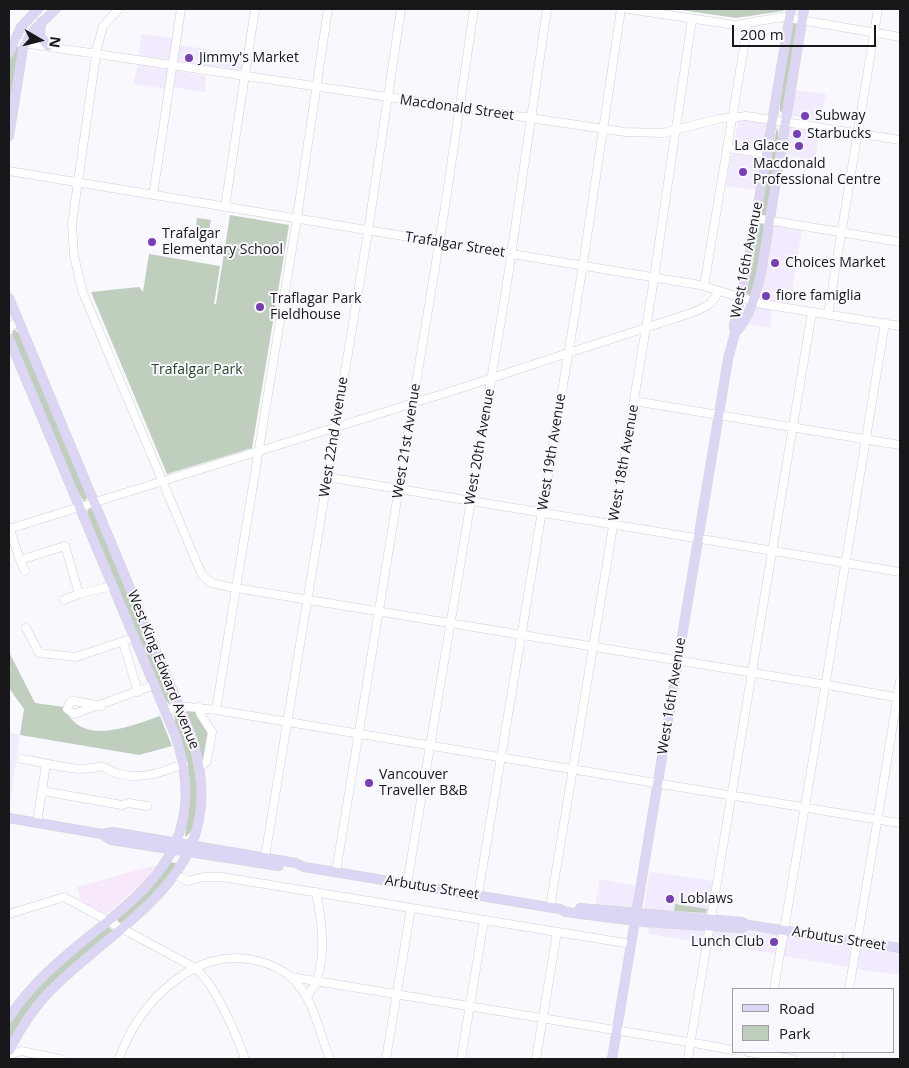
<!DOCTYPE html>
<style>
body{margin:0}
#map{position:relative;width:909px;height:1068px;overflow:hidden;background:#f8f8fe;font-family:"Open Sans",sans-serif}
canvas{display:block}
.frame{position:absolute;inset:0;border:10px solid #18181b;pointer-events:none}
.legend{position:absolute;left:732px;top:988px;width:162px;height:65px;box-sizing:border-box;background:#f8f8fe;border:1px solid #9e9ea3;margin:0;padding:6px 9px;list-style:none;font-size:15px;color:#18181b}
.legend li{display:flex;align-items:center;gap:10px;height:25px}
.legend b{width:25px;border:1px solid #9e9ea3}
.north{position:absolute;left:15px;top:15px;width:50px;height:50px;-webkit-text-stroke:4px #f8f8fe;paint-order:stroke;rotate:98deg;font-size:14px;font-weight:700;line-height:20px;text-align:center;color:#18181b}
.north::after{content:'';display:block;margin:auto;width:18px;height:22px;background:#18181b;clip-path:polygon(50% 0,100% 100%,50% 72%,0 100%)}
.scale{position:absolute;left:732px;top:25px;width:144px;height:22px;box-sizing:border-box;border:2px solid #18181b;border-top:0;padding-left:6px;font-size:15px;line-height:18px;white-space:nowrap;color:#18181b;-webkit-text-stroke:4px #f8f8fe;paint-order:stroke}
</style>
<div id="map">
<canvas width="909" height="1068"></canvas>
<div class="frame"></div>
<ul class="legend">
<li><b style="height:6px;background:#dcd6f4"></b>Road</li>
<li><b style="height:14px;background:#bfcebd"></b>Park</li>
</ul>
<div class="north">N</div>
<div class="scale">200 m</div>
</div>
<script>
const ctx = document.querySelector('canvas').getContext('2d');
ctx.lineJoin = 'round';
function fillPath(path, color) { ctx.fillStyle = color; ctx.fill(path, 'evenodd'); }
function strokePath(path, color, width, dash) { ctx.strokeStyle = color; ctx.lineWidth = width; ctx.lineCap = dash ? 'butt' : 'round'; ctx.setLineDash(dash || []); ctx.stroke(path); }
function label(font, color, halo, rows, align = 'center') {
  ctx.font = font + ' "Open Sans",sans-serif'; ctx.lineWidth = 4; ctx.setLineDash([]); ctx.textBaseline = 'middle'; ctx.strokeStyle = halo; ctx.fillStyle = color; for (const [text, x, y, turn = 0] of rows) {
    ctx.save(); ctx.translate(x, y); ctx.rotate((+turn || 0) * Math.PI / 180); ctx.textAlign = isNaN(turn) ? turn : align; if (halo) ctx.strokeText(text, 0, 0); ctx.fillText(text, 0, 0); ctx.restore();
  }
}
const commercial = new Path2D(`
 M141 34 173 38 170 59 139 56Z
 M179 45 245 55 242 70 180 63 178 60Z
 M138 65 167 69 166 89 133 84Z
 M176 71 206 76 205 92 173 87Z
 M794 90 826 94 820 122 791 115Z
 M738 120 766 123 764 146 762 148 734 144Z
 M790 126 819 131 815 160 784 155Z
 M735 153 761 158 757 190 726 186 731 156Z
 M774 225 802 229 790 303 767 302 758 297Z
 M755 306 772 309 770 328 746 324Z
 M9 733 20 735 9 811Z
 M652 872 714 881 708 917 644 911 649 873Z
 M600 879 636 886 632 908 629 911 595 907Z
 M648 925 704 930V943L649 934Z
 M717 929 777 934 780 937 778 954 710 945 713 932Z
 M788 936 851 946 849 967 783 956Z
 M862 948 900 954V975L857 969 859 951Z`);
const industrial = new Path2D(`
 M156 865 145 880 107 914 81 901 77 887Z`);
const green = new Path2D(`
 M674 9H783V11L736 18Z
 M795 22 797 24 782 112 780 111V99L793 23Z
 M16 45 19 47 9 120V61Z
 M777 127 779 138 767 216H763L760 215Z
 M230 215 289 225 252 448 167 474 91 292 139 287 143 292 149 254 220 266 214 304H216Z
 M197 218 211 220 208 235 195 233Z
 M759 223 765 225 757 282 752 294 748 295 746 292Z
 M14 329C28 338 41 386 47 401 60 432 77 464 87 497L85 502 75 489 16 348 12 334Z
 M90 507 97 518 173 703 169 704 161 694 90 524 87 512Z
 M9 652 35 703 64 707C81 748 130 726 160 716L172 746 139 755 20 735 24 709 9 688Z
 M188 710H195L209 729 206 758 202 763 186 715Z
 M177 711C189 733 212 822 185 837L190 780 176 730 174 712Z
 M168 862 176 863 174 869 138 913 121 924 118 922V917L147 893Z
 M675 904 707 909 706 913 674 911Z
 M107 926 116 932 57 982 9 1043C9 1037 7 1029 9 1023 15 999 85 944 107 926Z`);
const minor = new Path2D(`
 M119 9 103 26 97 48 72 224 74 256 83 293 202 575 211 583 230 587 821 684
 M628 9 735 25 783 17 900 37
 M9 41 625 132 663 133 718 119 746 116 900 140
 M728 148 766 154
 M9 171 700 285 762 304 900 326
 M153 195 181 9
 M225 207 255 9
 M755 218 900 242
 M704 286 748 23
 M828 314 878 9
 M9 328 17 322
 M634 401 900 445
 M327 477 900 572
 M9 527 20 560 65 546 79 594 112 586
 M9 529 452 391 691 313C704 308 714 304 718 291
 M20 560 25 571
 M64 600 79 594
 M26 628 39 653 76 657 133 638
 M123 642 138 692
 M826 681 885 323
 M828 685 900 698
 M102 706 74 701 70 702 67 709 74 714 154 685
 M216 710 296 224 328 9
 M166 711 179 706 216 710 728 795
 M22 759C44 762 80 774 101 766 107 768 113 773 119 774 143 780 162 772 184 764
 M199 768 207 761 212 732 200 713 199 707
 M42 791 122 805 128 803 147 806
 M732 792 812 312
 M735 796 874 819
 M878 816 900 681
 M880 820 900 823
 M37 823 46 764
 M264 863 367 238 401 9
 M336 872 445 207 474 9
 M175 875 188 881 203 877H222L631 944
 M407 884 506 290 547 9
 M478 895 582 271 621 9
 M550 907 653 285 692 19
 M9 914 64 897 195 968C215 984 236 1034 245 1059
 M291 977 688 1042
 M774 989 825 688
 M849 989 877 823
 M307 997C310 991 315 986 317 980 326 951 322 922 316 892
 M691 1039 731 798
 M694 1043 733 1050
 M748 1052 792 1059
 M9 1055 22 1051 60 1059
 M119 1059C137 1004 195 944 258 961 270 964 282 969 292 978 315 1000 318 1031 330 1059
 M386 1059 411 908
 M461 1059 484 920
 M536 1059 557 932
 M688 1059 690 1045
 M838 1059 839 1052`);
const major = new Path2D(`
 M41 22 40 36 48 46
 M9 53 21 27 38 9
 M9 136 23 48 34 30 56 9
 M9 298 192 737C233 871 131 912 52 989 34 1007 20 1029 9 1051
 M735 333C750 318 756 293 761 273L804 9
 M9 339 176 737C225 893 74 915 9 1018
 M9 818 102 834 113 832 296 863 304 867 560 909 566 912 643 922 742 928 748 925
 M102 834 111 840 279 866
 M580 908 742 922 748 925 900 948
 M612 1059 728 359 735 333 734 325 747 270 791 9`);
const markers = [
 [189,58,5,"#753fb6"],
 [805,116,5,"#753fb6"],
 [797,134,5,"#753fb6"],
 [799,146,5,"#753fb6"],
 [743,172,5,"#753fb6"],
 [152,242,5,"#753fb6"],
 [775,263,5,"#753fb6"],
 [766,296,5,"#753fb6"],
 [260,307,5,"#753fb6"],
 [369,783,5,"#753fb6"],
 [670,899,5,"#753fb6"],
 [774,942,5,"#753fb6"]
];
const poiNames = [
 ["Jimmy's Market",199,58],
 ["Subway",815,116],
 ["Starbucks",807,134],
 ["La Glace",789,146,"right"],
 ["Macdonald",753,164],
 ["Professional Centre",753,180],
 ["Trafalgar",162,234],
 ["Elementary School",162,250],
 ["Choices Market",785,263],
 ["fiore famiglia",776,296],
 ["Traflagar Park",270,299],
 ["Fieldhouse",270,315],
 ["Vancouver",379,775],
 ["Traveller B&B",379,791],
 ["Loblaws",680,899],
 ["Lunch Club",764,942,"right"]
];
const streetNames = [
 ["Macdonald Street",457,108,8],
 ["Trafalgar Street",455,245,9],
 ["West 16th Avenue",747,260,-79],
 ["West 22nd Avenue",334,437,-81],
 ["West 21st Avenue",407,441,-81],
 ["West 20th Avenue",480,447,-80],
 ["West 19th Avenue",552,452,-81],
 ["West 18th Avenue",624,463,-80],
 ["West King Edward Avenue",163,670,68],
 ["West 16th Avenue",672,696,-81],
 ["Arbutus Street",432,888,9],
 ["Arbutus Street",839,939,9]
];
const parkNames = [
 ["Trafalgar Park",197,370]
];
fillPath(commercial, '#f1ebfd');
fillPath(industrial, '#f8e8fb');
fillPath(green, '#bfcebd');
strokePath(minor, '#d0cfd7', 9);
strokePath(major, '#d5d5d6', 10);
strokePath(minor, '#fff', 8);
strokePath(major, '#dcd6f4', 9);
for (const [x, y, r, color] of markers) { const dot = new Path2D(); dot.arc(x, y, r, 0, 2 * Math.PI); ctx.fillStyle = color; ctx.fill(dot); strokePath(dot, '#f8f8fe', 2); }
label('14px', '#18181b', '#f8f8fe', poiNames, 'left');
label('14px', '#18181b', '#f8f8fe', streetNames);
label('14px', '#284824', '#f8f8fe', parkNames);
</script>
